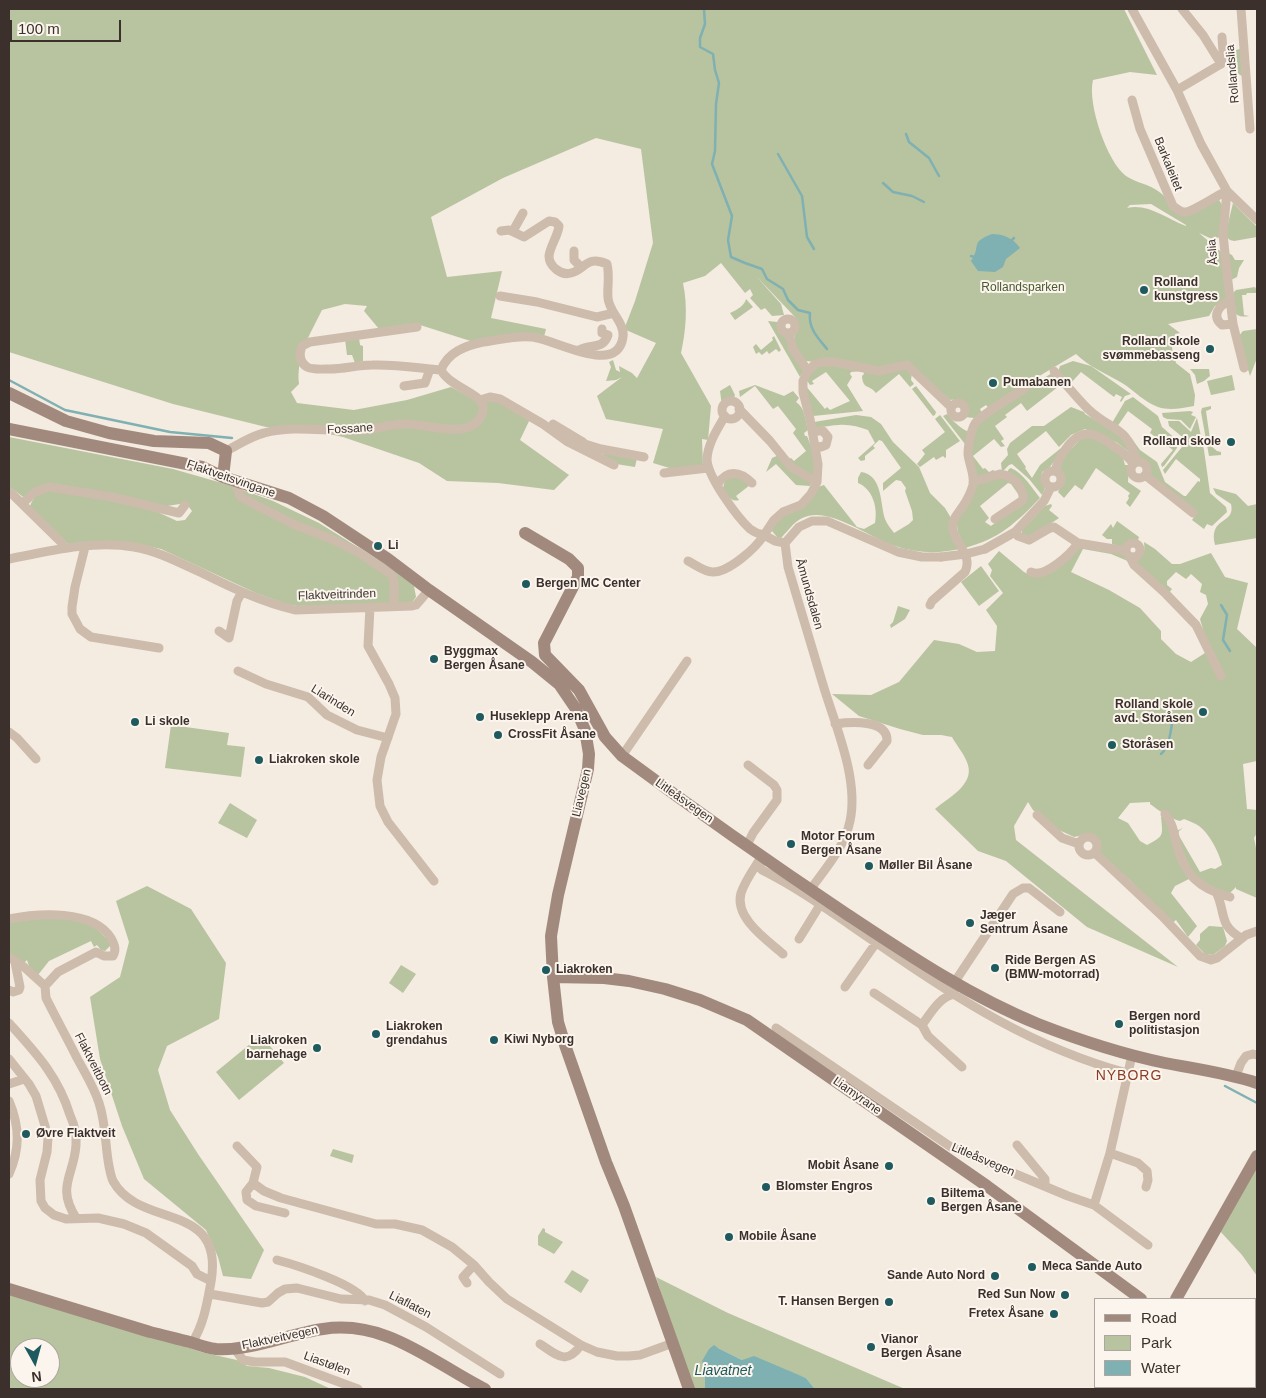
<!DOCTYPE html>
<meta charset="utf-8">
<style>
body{margin:0}
#map{position:relative;width:1266px;height:1398px;overflow:hidden;background:#f4ebe1;font-family:Arial,sans-serif}
canvas{display:block}
.frame{position:absolute;inset:0;border:10px solid #3b302b;pointer-events:none}
.legend{position:absolute;left:1094px;top:1298px;width:162px;height:90px;box-sizing:border-box;background:#fbf5ee;border:1px solid #aea6a0;margin:0;padding:6px 9px;list-style:none;font-size:15px;color:#3b302b}
.legend li{display:flex;align-items:center;gap:10px;height:25px}
.legend b{width:25px;border:1px solid #aea6a0}
.north{position:absolute;left:10px;top:1338px;width:50px;height:50px;box-sizing:border-box;background:#fbf5ee;border:1px solid #aea6a0;border-radius:50%;rotate:173deg;font-size:14px;font-weight:700;line-height:20px;text-align:center;color:#3b302b}
.north::after{content:'';display:block;margin:auto;width:18px;height:22px;background:#1f5a5e;clip-path:polygon(50% 0,100% 100%,50% 72%,0 100%)}
.scale{position:absolute;left:10px;top:20px;width:111px;height:22px;box-sizing:border-box;border:2px solid #3b302b;border-top:0;padding-left:6px;font-size:15px;line-height:18px;white-space:nowrap;color:#3b302b;-webkit-text-stroke:4px #fbf5ee;paint-order:stroke}
</style>
<div id="map">
<canvas width="1266" height="1398"></canvas>
<div class="frame"></div>
<ul class="legend">
<li><b style="height:6px;background:#a18a7d"></b>Road</li>
<li><b style="height:14px;background:#b8c4a0"></b>Park</li>
<li><b style="height:14px;background:#7fb0b2"></b>Water</li>
</ul>
<div class="north">N</div>
<div class="scale">100 m</div>
</div>
<script>
const ctx = document.querySelector('canvas').getContext('2d');
ctx.lineJoin = 'round';
function fillPath(path, color) { ctx.fillStyle = color; ctx.fill(path, 'evenodd'); }
function strokePath(path, color, width, dash) { ctx.strokeStyle = color; ctx.lineWidth = width; ctx.lineCap = dash ? 'butt' : 'round'; ctx.setLineDash(dash || []); ctx.stroke(path); }
function label(font, color, halo, rows, align = 'center') {
  ctx.font = font + ' Arial,sans-serif'; ctx.lineWidth = 4; ctx.setLineDash([]); ctx.textBaseline = 'middle'; ctx.strokeStyle = halo; ctx.fillStyle = color; for (const [text, x, y, turn = 0] of rows) {
    ctx.save(); ctx.translate(x, y); ctx.rotate((+turn || 0) * Math.PI / 180); ctx.textAlign = isNaN(turn) ? turn : align; if (halo) ctx.strokeText(text, 0, 0); ctx.fillText(text, 0, 0); ctx.restore();
  }
}
const green = new Path2D(`
 M9 9H1124L1157 75 1130 72 1093 80C1087 103 1107 162 1126 176 1136 183 1149 184 1158 191 1167 197 1174 208 1182 216L1218 198 1222 205 1221 236 1214 240 1199 233 1226 256 1228 253 1232 255 1235 260H1244L1239 268 1237 277 1231 280 1230 301 1215 306 1209 316 1168 324 1180 333 1175 334 1172 348 1176 363 1190 374 1195 395 1194 406C1182 408 1170 411 1158 407 1144 402 1135 391 1122 383 1107 374 1089 367 1076 354L1031 381 1025 379 1023 381 1026 385 990 410 986 405 980 409 982 413 975 418 964 417C969 403 964 399 950 400L911 366 873 368 806 361C788 344 797 337 795 317L756 276 781 304 784 315 772 316 765 308 761 310 750 298 753 295 750 289 745 293 721 263 705 276 683 283C688 307 686 330 681 353L711 406 708 440 702 439 703 466 676 470 653 463 663 429 606 419 597 396 622 377 616 380 606 381 611 367 609 362 613 360 616 370 620 372 619 366 632 373 637 378 656 343 626 330 625 327 635 301 653 243 641 149 596 138 503 178 431 217 447 277 502 271 491 318 546 329 544 337 480 344 420 325 379 329 364 311 367 306 345 304 322 310C310 334 296 357 299 384L291 392 297 403 354 410 407 400 451 387 477 401 496 396 531 417 520 440 569 475 554 490 498 483 447 481 419 463 343 437 307 429 266 427 173 404 9 352ZM1151 204 1186 225V226C1167 219 1148 203 1127 208L1130 205Z
 M1240 49 1242 76 1227 67 1228 52Z
 M1233 203 1257 227V237L1234 241 1230 240 1225 236Z
 M1255 287 1257 291 1256 293H1247L1246 295H1242L1244 315 1249 316C1244 317 1240 317 1236 314L1233 293 1236 290Z
 M746 299 753 307 735 320 730 313C737 310 745 305 746 299Z
 M768 321 777 322 804 370 800 377Z
 M1257 329V358L1250 376 1238 337 1243 331Z
 M774 336 781 350 779 352 776 349 769 354 767 351 762 355 759 352 756 354 753 347 756 344 761 350 773 340 772 338Z
 M359 338 360 345 363 346V361L355 363 352 355H347L345 339Z
 M1073 361 1091 366 1131 394 1125 396 1121 402 1120 401 1122 397 1116 394 1114 397 1081 372 1070 384 1058 372 1060 366Z
 M821 364 905 369 912 373 911 380 914 384 910 387 899 374 876 393C869 384 863 390 862 376L864 374 863 371 851 372 850 374 852 377 847 385 863 411 813 416 805 385 825 409 827 407 830 410 850 401 826 372 812 381 814 384 810 385 806 379 808 375Z
 M1190 369H1209L1210 376 1204 381 1197 384 1195 375Z
 M1052 373 1063 383 1027 411 1021 403 1005 415 1007 417 995 426 1004 439 1001 441 1005 446 1001 447 994 439 973 456 983 469 985 468 989 472 993 470 995 471 973 482 968 454 979 422 1015 396Z
 M1232 375 1235 390 1211 395 1207 381Z
 M730 385 735 395 734 398 727 401 722 406 720 391Z
 M755 385 784 396 793 391 799 398 796 402C805 408 805 419 808 430L804 433 805 436H807C812 448 818 465 812 478L787 460 791 458 794 461 806 451 793 433 796 429 778 406 773 409 755 386 740 397 739 391Z
 M916 386 936 412 935 415 933 416 912 389Z
 M1133 397 1158 416 1162 427 1178 441 1177 448 1164 466 1162 467 1161 464 1173 450 1150 433 1152 429 1128 411 1117 427 1112 423 1125 401Z
 M1211 406V409L1206 411 1211 446 1217 451 1221 452V455L1209 456 1201 412 1202 408Z
 M1071 407 1084 412 1085 414 1120 435 1132 454 1116 442 1085 429 1071 435 1059 447 1046 431 1017 454 1026 467 1025 468 1032 478 1040 465 1066 444 1050 467 1042 472 1041 479 1045 489 1042 495 1029 479 1012 464 1009 465 1002 472 1001 463 1008 455 1007 449 1010 443 1032 426H1044Z
 M1190 411 1193 412 1191 415 1196 417 1190 429 1181 420 1167 419 1163 417 1162 413Z
 M947 414C954 422 960 428 969 432L965 444 943 416Z
 M856 415 871 417 881 424 893 442 919 467 930 493 945 508 951 518 960 549C937 554 916 553 895 546 871 538 832 509 808 516 795 519 790 529 781 538L777 537 772 531 773 525 818 487 824 485 857 527 864 529 875 523C878 508 873 489 858 483V478L861 472C883 475 880 504 885 519 887 524 891 529 894 533L909 524 913 520 912 511 905 491 906 488 901 481 896 480 883 491V483L901 468 882 441 879 440 873 446 875 448 865 456V460L861 461 858 458 875 443 868 430C859 427 849 424 839 425 831 425 824 428 815 427L814 422Z
 M940 415 960 441 946 450V457L945 458 943 456 936 460 934 457 920 467 917 464 925 454 922 450 945 432 935 419Z
 M1197 418 1204 450 1210 493 1226 507 1227 512 1212 526 1207 524 1204 529 1192 520 1196 514 1149 474V465L1145 460 1139 458 1132 439 1140 450 1157 462 1165 482 1184 496H1186L1198 481 1200 482V479L1176 459 1165 474 1163 470 1182 447 1186 440 1169 426 1168 421H1179L1191 432Z
 M9 437 173 469 229 485 273 501 319 523 385 564 414 586 416 597 411 604 297 606 286 604 256 593 161 549 138 544H68L30 506C35 493 43 489 56 490L151 509 177 521 185 520 192 511 186 503 161 507 50 484 23 497 9 486Z
 M1083 437H1094L1122 454 1125 465H1129L1128 482 1141 491 1130 507 1126 503 1129 498 1128 496 1130 493 1096 468 1082 490 1075 485 1064 498 1058 492C1068 473 1060 478 1059 461Z
 M603 451 637 458 635 467 616 464 603 455Z
 M779 455 812 481 810 486 796 485 776 464 766 472 772 458Z
 M1011 468C1024 474 1032 488 1040 498 1015 524 1000 538 965 548L958 532 956 518 971 498 976 484C982 481 993 475 1000 476 1011 476 1022 487 1021 498L1011 484 1008 483 980 506 989 518 985 522 991 526 1025 500C1026 486 1018 481 1006 474L1009 469Z
 M736 476 750 485 736 496 739 500C731 503 727 494 723 488L725 480Z
 M1213 488 1236 494 1248 506 1257 504V538L1215 545C1208 516 1236 525 1231 504L1216 494Z
 M1051 504 1052 506 1049 510 1059 518 1031 537 1022 534V530L1024 528 1045 506Z
 M1117 521 1139 537 1138 540 1129 541 1122 548 1112 544V539H1107L1102 535 1111 524 1113 528Z
 M1144 542 1155 549 1172 564H1180L1211 553 1225 577 1248 583 1237 629 1257 648V761L1243 764 1247 809 1257 810V833L1254 838 1257 853V898L1236 889V887L1229 894 1213 888 1193 875 1176 838V831L1183 828 1179 831 1178 834 1200 872 1211 868 1215 869 1222 865C1220 854 1209 833 1199 826 1195 823 1189 821 1184 819L1180 821C1171 819 1158 810 1150 804V802L1130 803 1118 818 1128 823 1140 841 1147 845C1164 836 1163 836 1161 817L1164 816 1189 879 1175 886 1171 893 1197 926 1188 937 1176 920 1171 924 1131 881 1098 853 1099 842 1094 835H1083L1074 837 1057 829 1033 810 1028 802 1014 826 1016 840 1178 967 1087 927 1006 861 978 851 935 809C948 798 974 785 968 765 965 755 957 746 952 737L941 735H923L900 729 859 716 832 694 871 695 899 682 934 640 959 644 977 652 995 651 997 626 986 610 1003 593 990 576 992 570 988 564 999 551 1024 572 1034 577 1079 546 1124 554 1130 562 1111 554 1083 549 1071 572 1109 590 1140 608 1161 631V639L1176 654 1191 662 1205 653 1208 647 1200 619 1208 604 1206 595 1200 592 1202 584 1191 574 1186 579 1176 572 1167 581V585L1172 589 1169 593 1135 561C1144 557 1145 552 1144 542Z
 M981 566 999 591 979 606 961 582Z
 M898 606 910 610 905 619 891 628 890 625 893 622Z
 M171 725 229 733 227 745 245 747 241 777 165 768Z
 M230 803 257 820 247 838 218 823Z
 M147 886 191 909 226 963 219 1019 167 1046 158 1070 170 1110 198 1154 264 1250 251 1279 223 1276 218 1257 206 1230 144 1179 122 1126 100 1059 90 997 120 977 129 942 116 901Z
 M61 918C80 921 90 921 104 936 108 939 110 941 110 946L105 951 101 950 97 945 94 947 91 941 49 961 38 975 29 966 27 960 25 962H21L9 952V922L28 919Z
 M1209 926 1223 927 1227 941 1225 946 1213 955 1205 954 1196 945 1200 940V934Z
 M401 965 416 974 403 993 389 983Z
 M261 1035 284 1063 239 1100 216 1072Z
 M333 1149 354 1155 352 1163 330 1156Z
 M1257 1161V1276L1242 1255 1219 1230Z
 M543 1228 545 1229V1232L563 1242 554 1254 538 1245V1236Z
 M572 1270 589 1280 581 1293 564 1282Z
 M656 1277 728 1313 905 1389H815L806 1378 781 1369 742 1360 718 1348 705 1370V1389H692Z
 M9 1286 201 1352 237 1360 247 1366 269 1368 305 1377 331 1389H9ZM20 1348H50V1378H20Z`);
const water = new Path2D(`
 M992 234C1003 234 1013 238 1020 248L1006 259 1003 267 995 272 978 271 971 261C982 245 969 243 992 234Z
 M714 1345 718 1348 742 1360 754 1356 806 1378 815 1389H705V1370L702 1361 709 1349Z`);
const stream = new Path2D(`
 M704 9 705 24 700 38V47L713 54 715 70 719 83 716 104 715 151 712 164 732 216 728 240 731 257 745 263 762 269 767 279 783 289 788 300 798 310 810 313C808 328 818 338 827 349
 M906 134 909 142 929 158 939 176
 M778 154 802 196 807 237 814 249
 M883 183 893 192 912 196 924 202
 M1012 240 1014 238
 M971 256 974 257
 M9 380 65 410 170 432 232 438
 M1221 605 1227 615 1223 640 1230 651
 M1161 754C1170 746 1171 729 1173 717L1175 714
 M1225 1086 1257 1103`);
const street = new Path2D(`
 M1132 9 1177 90 1201 144 1227 191 1223 234 1228 282 1233 324 1244 368
 M1241 9 1250 129
 M1221 64 1223 52 1222 37
 M1177 90 1221 64 1203 35 1182 9
 M1132 100 1140 129 1173 206C1176 208 1180 212 1184 212 1191 213 1217 195 1227 191L1257 220
 M513 231 523 213
 M574 251V260L581 267
 M500 296 537 302 597 317 614 313
 M1230 301C1219 305 1211 316 1222 325L1233 324
 M781 326a7 7 0 1 1 14 0a7 7 0 1 1-14 0Z
 M417 327 310 342 302 346C299 354 299 362 307 367 312 370 323 369 330 369 344 369 358 365 372 365 395 364 418 368 441 370
 M789 333 793 349 808 371
 M579 350C592 343 603 350 608 335L602 333V329
 M1054 371C1065 383 1076 397 1088 409 1111 431 1127 425 1137 462
 M404 386 425 383 430 369
 M480 400 490 397 500 399 543 424 568 442 614 465
 M722 410a9 9 0 1 1 18 0a9 9 0 1 1-18 0Z
 M951 410a7 7 0 1 1 14 0a7 7 0 1 1-14 0Z
 M739 409 770 441 791 467 811 479
 M553 424 583 442
 M813 434 817 431H823L828 437 826 445 821 447 815 446
 M575 441 601 449 644 457
 M226 451C238 445 251 436 264 433 296 424 330 433 363 430 378 429 393 423 408 424 425 425 453 433 469 427 477 424 484 416 483 406 480 393 449 386 441 370 448 352 465 346 483 342 499 340 516 335 532 337 555 339 617 377 623 337 625 323 609 312 608 298 607 287 610 276 607 264 586 255 586 269 571 273 561 276 549 266 549 256 550 246 558 236 559 226L555 222 549 221 524 237 509 230 501 231
 M1131 470a8 8 0 1 1 16 0a8 8 0 1 1-16 0Z
 M1045 479a8 8 0 1 1 16 0a8 8 0 1 1-16 0Z
 M1055 471C1057 463 1060 457 1065 450 1081 426 1096 432 1116 448 1123 452 1128 457 1133 463
 M664 473 708 468
 M1145 475 1193 513
 M973 482 1000 474C1013 476 1024 486 1023 500L995 519
 M717 485C727 469 740 471 752 483
 M237 488 240 496 250 502 293 524 329 538 358 552 392 575 394 581V606
 M9 491 62 543 65 548
 M23 503 35 492 49 487 112 497 179 513 185 505
 M1015 532 1044 501 1051 487
 M1126 550a7 7 0 1 1 14 0a7 7 0 1 1-14 0Z
 M785 543 775 541 764 535 774 520 783 512 801 505 811 494 817 482 818 464 810 419 803 392V381L808 371 815 364 823 362H834L879 371 907 365 951 407
 M85 547 75 587 72 607V614L80 629 91 637 159 648
 M985 549 1015 532 1018 536 1029 540 1048 529 1054 527 1078 543 1126 551
 M1130 557 1134 565 1166 594 1196 625 1221 676
 M9 559C49 551 93 540 134 547 158 551 180 563 202 573 232 588 262 602 295 610L412 606 416 605 429 590
 M688 561C696 565 704 572 713 572 729 572 756 548 764 535 759 534 754 532 750 529 737 517 707 476 707 459 708 443 717 430 725 416
 M1031 572C1044 579 1071 554 1078 543
 M930 605 932 601 965 572C973 555 956 545 953 530 951 519 958 514 963 506 967 500 971 492 973 485 975 475 969 464 968 454 968 447 971 427 977 421 987 411 1012 397 1025 388
 M370 607 368 646 389 684 395 698 396 714 381 757 377 780 380 806 388 822 434 881
 M219 631 229 638 237 601 242 592
 M238 671 266 684 308 697 327 715 357 730 388 738
 M835 724C850 722 888 719 887 741L868 765
 M9 732 17 738 36 759
 M622 756 687 661
 M1165 814C1172 822 1174 832 1176 842 1184 875 1199 889 1230 897
 M1037 815 1062 838 1079 844
 M1079 846a9 9 0 1 1 18 0a9 9 0 1 1-18 0Z
 M747 845 753 833 777 800V790L774 785 748 765
 M1095 853 1162 916 1200 956 1211 960 1217 958 1246 935 1257 931
 M761 857 760 866 762 870C804 891 842 920 881 946 959 1000 1034 1048 1127 1073
 M760 859C753 870 745 881 741 893 734 918 767 940 783 954
 M810 890C825 869 845 847 850 821 859 780 836 727 824 688 812 648 800 607 788 567L785 543 799 527 812 521H827L898 552 922 557H941
 M1217 894C1226 915 1219 925 1241 938
 M9 919C38 913 93 909 111 938 114 944 117 949 113 956H104L96 952 58 972 45 986
 M799 939 820 905
 M9 957 24 967 45 986 46 998C56 1018 67 1038 77 1058 85 1073 94 1087 99 1103 106 1123 105 1146 109 1166 110 1171 111 1177 113 1181 140 1230 225 1200 211 1282 207 1303 204 1324 192 1343
 M954 983 1013 894 1023 888H1029L1060 912
 M845 987 876 943
 M9 990 13 992 19 990 20 987 15 962
 M874 993 922 1025
 M955 994C941 995 930 1014 922 1025L928 1036 962 1067
 M9 1023C36 1053 58 1076 70 1115 74 1124 77 1134 76 1145 74 1176 56 1186 76 1218
 M776 1028 951 1147 1068 1196 1094 1205
 M1132 1055 1110 1153 1094 1205 1148 1245
 M9 1059 29 1084 36 1096 45 1126 48 1138 47 1152 40 1180 41 1201 45 1208 54 1215 66 1219 98 1218 124 1224 146 1233 192 1266 197 1274 211 1281
 M1236 1076 1241 1063 1246 1056 1253 1054 1257 1055
 M9 1084 24 1079
 M9 1101C20 1127 20 1149 9 1174
 M1017 1145 1045 1179V1186
 M237 1146 257 1167 253 1183 264 1191 281 1198 376 1224H395L422 1230 452 1247 474 1265 489 1282 507 1299 581 1345 597 1352 617 1356H629L640 1355 673 1343
 M1110 1153 1138 1163 1147 1171 1148 1180 1146 1187
 M253 1183 246 1192 247 1200 256 1206 285 1213
 M277 1260C296 1265 358 1285 365 1301
 M467 1283 463 1277 474 1265
 M210 1294 262 1303 268 1302 278 1293 285 1289 297 1288 341 1299 369 1300 385 1305 426 1327 500 1374
 M540 1344C557 1355 566 1366 581 1345
 M234 1348 243 1360 255 1362H285L358 1389`);
const secondary = new Path2D(`
 M9 393 66 421 109 433 154 441 209 443 226 451 223 477
 M9 429 202 467 223 477 289 498 323 516 388 559 429 590 532 662 559 684 576 709 585 730 589 754 588 769 558 895 551 936 553 977 558 1022 565 1045 606 1162 624 1206 689 1389
 M525 533 569 559 578 568V577L544 643 545 655 579 690 605 737 622 756C695 810 769 862 845 913 907 954 969 996 1038 1024 1079 1040 1122 1054 1165 1063 1196 1069 1227 1073 1257 1083
 M553 977 604 978 629 981 665 989 700 1000 747 1020 987 1186 1141 1299
 M9 1289C56 1303 103 1318 150 1332 163 1335 177 1339 190 1342 199 1345 207 1348 216 1349 253 1351 287 1334 323 1329 386 1319 433 1363 485 1389
 M1176 1299 1257 1156
 M1213 1387 1215 1389`);
const streetBridge = new Path2D(`
 M941 557 966 554 985 549`);
const markers = [
 [1144,290,5,"#1f5a5e"],
 [1210,349,5,"#1f5a5e"],
 [993,383,5,"#1f5a5e"],
 [1231,442,5,"#1f5a5e"],
 [378,546,5,"#1f5a5e"],
 [526,584,5,"#1f5a5e"],
 [434,659,5,"#1f5a5e"],
 [1203,712,5,"#1f5a5e"],
 [480,717,5,"#1f5a5e"],
 [135,722,5,"#1f5a5e"],
 [498,735,5,"#1f5a5e"],
 [1112,745,5,"#1f5a5e"],
 [259,760,5,"#1f5a5e"],
 [791,844,5,"#1f5a5e"],
 [869,866,5,"#1f5a5e"],
 [970,923,5,"#1f5a5e"],
 [995,968,5,"#1f5a5e"],
 [546,970,5,"#1f5a5e"],
 [1119,1024,5,"#1f5a5e"],
 [376,1034,5,"#1f5a5e"],
 [494,1040,5,"#1f5a5e"],
 [317,1048,5,"#1f5a5e"],
 [26,1134,5,"#1f5a5e"],
 [889,1166,5,"#1f5a5e"],
 [766,1187,5,"#1f5a5e"],
 [931,1201,5,"#1f5a5e"],
 [729,1237,5,"#1f5a5e"],
 [1032,1267,5,"#1f5a5e"],
 [995,1276,5,"#1f5a5e"],
 [1065,1295,5,"#1f5a5e"],
 [889,1302,5,"#1f5a5e"],
 [1054,1314,5,"#1f5a5e"],
 [871,1347,5,"#1f5a5e"]
];
const streetNames = [
 ["Rollandslia",1233,74,-95],
 ["Barkaleitet",1168,164,68],
 ["Åslia",1213,252,-95],
 ["Fossane",350,429,-3],
 ["Flaktveitsvingane",231,479,19],
 ["Åmundsdalen",809,594,74],
 ["Flaktveitrinden",337,595,-2],
 ["Liarinden",333,701,32],
 ["Liavegen",582,793,-77],
 ["Litleåsvegen",684,801,35],
 ["Flaktveitbotn",93,1064,63],
 ["Liamyrane",857,1096,35],
 ["Litleåsvegen",983,1160,23],
 ["Liaflaten",410,1305,27],
 ["Flaktveitvegen",280,1338,-12],
 ["Liastølen",327,1364,20]
];
const poiNames = [
 ["Rolland",1154,283],
 ["kunstgress",1154,297],
 ["Rolland skole",1200,342,"right"],
 ["svømmebasseng",1200,356,"right"],
 ["Pumabanen",1003,383],
 ["Rolland skole",1221,442,"right"],
 ["Li",388,546],
 ["Bergen MC Center",536,584],
 ["Byggmax",444,652],
 ["Bergen Åsane",444,666],
 ["Rolland skole",1193,705,"right"],
 ["avd. Storåsen",1193,719,"right"],
 ["Huseklepp Arena",490,717],
 ["Li skole",145,722],
 ["CrossFit Åsane",508,735],
 ["Storåsen",1122,745],
 ["Liakroken skole",269,760],
 ["Motor Forum",801,837],
 ["Bergen Åsane",801,851],
 ["Møller Bil Åsane",879,866],
 ["Jæger",980,916],
 ["Sentrum Åsane",980,930],
 ["Ride Bergen AS",1005,961],
 ["(BMW-motorrad)",1005,975],
 ["Liakroken",556,970],
 ["Bergen nord",1129,1017],
 ["politistasjon",1129,1031],
 ["Liakroken",386,1027],
 ["grendahus",386,1041],
 ["Kiwi Nyborg",504,1040],
 ["Liakroken",307,1041,"right"],
 ["barnehage",307,1055,"right"],
 ["Øvre Flaktveit",36,1134],
 ["Mobit Åsane",879,1166,"right"],
 ["Blomster Engros",776,1187],
 ["Biltema",941,1194],
 ["Bergen Åsane",941,1208],
 ["Mobile Åsane",739,1237],
 ["Meca Sande Auto",1042,1267],
 ["Sande Auto Nord",985,1276,"right"],
 ["Red Sun Now",1055,1295,"right"],
 ["T. Hansen Bergen",879,1302,"right"],
 ["Fretex Åsane",1044,1314,"right"],
 ["Vianor",881,1340],
 ["Bergen Åsane",881,1354]
];
const parkNames = [
 ["Rollandsparken",1023,288]
];
const neighbourhoodNames = [
 ["NYBORG",1129,1076]
];
const waterNames = [
 ["Liavatnet",723,1371]
];
fillPath(green, '#b8c4a0');
fillPath(water, '#7fb0b2');
strokePath(stream, '#7fb0b2', 2.5);
strokePath(street, '#cdbbac', 9);
strokePath(secondary, '#a18a7d', 12);
strokePath(streetBridge, '#cdbbac', 9);
for (const [x, y, r, color] of markers) { const dot = new Path2D(); dot.arc(x, y, r, 0, 2 * Math.PI); ctx.fillStyle = color; ctx.fill(dot); strokePath(dot, '#fbf5ee', 2); }
label('12px', '#3b302b', '#fbf5ee', streetNames);
label('bold 12px', '#3b302b', '#fbf5ee', poiNames, 'left');
label('12px', '#4a5a2e', '#fbf5ee', parkNames);
ctx.letterSpacing = '1px';
label('14px', '#8c3b22', '#fbf5ee', neighbourhoodNames);
ctx.letterSpacing = '0px';
label('italic 14px', '#1f5a5e', '#fbf5ee', waterNames);
</script>
